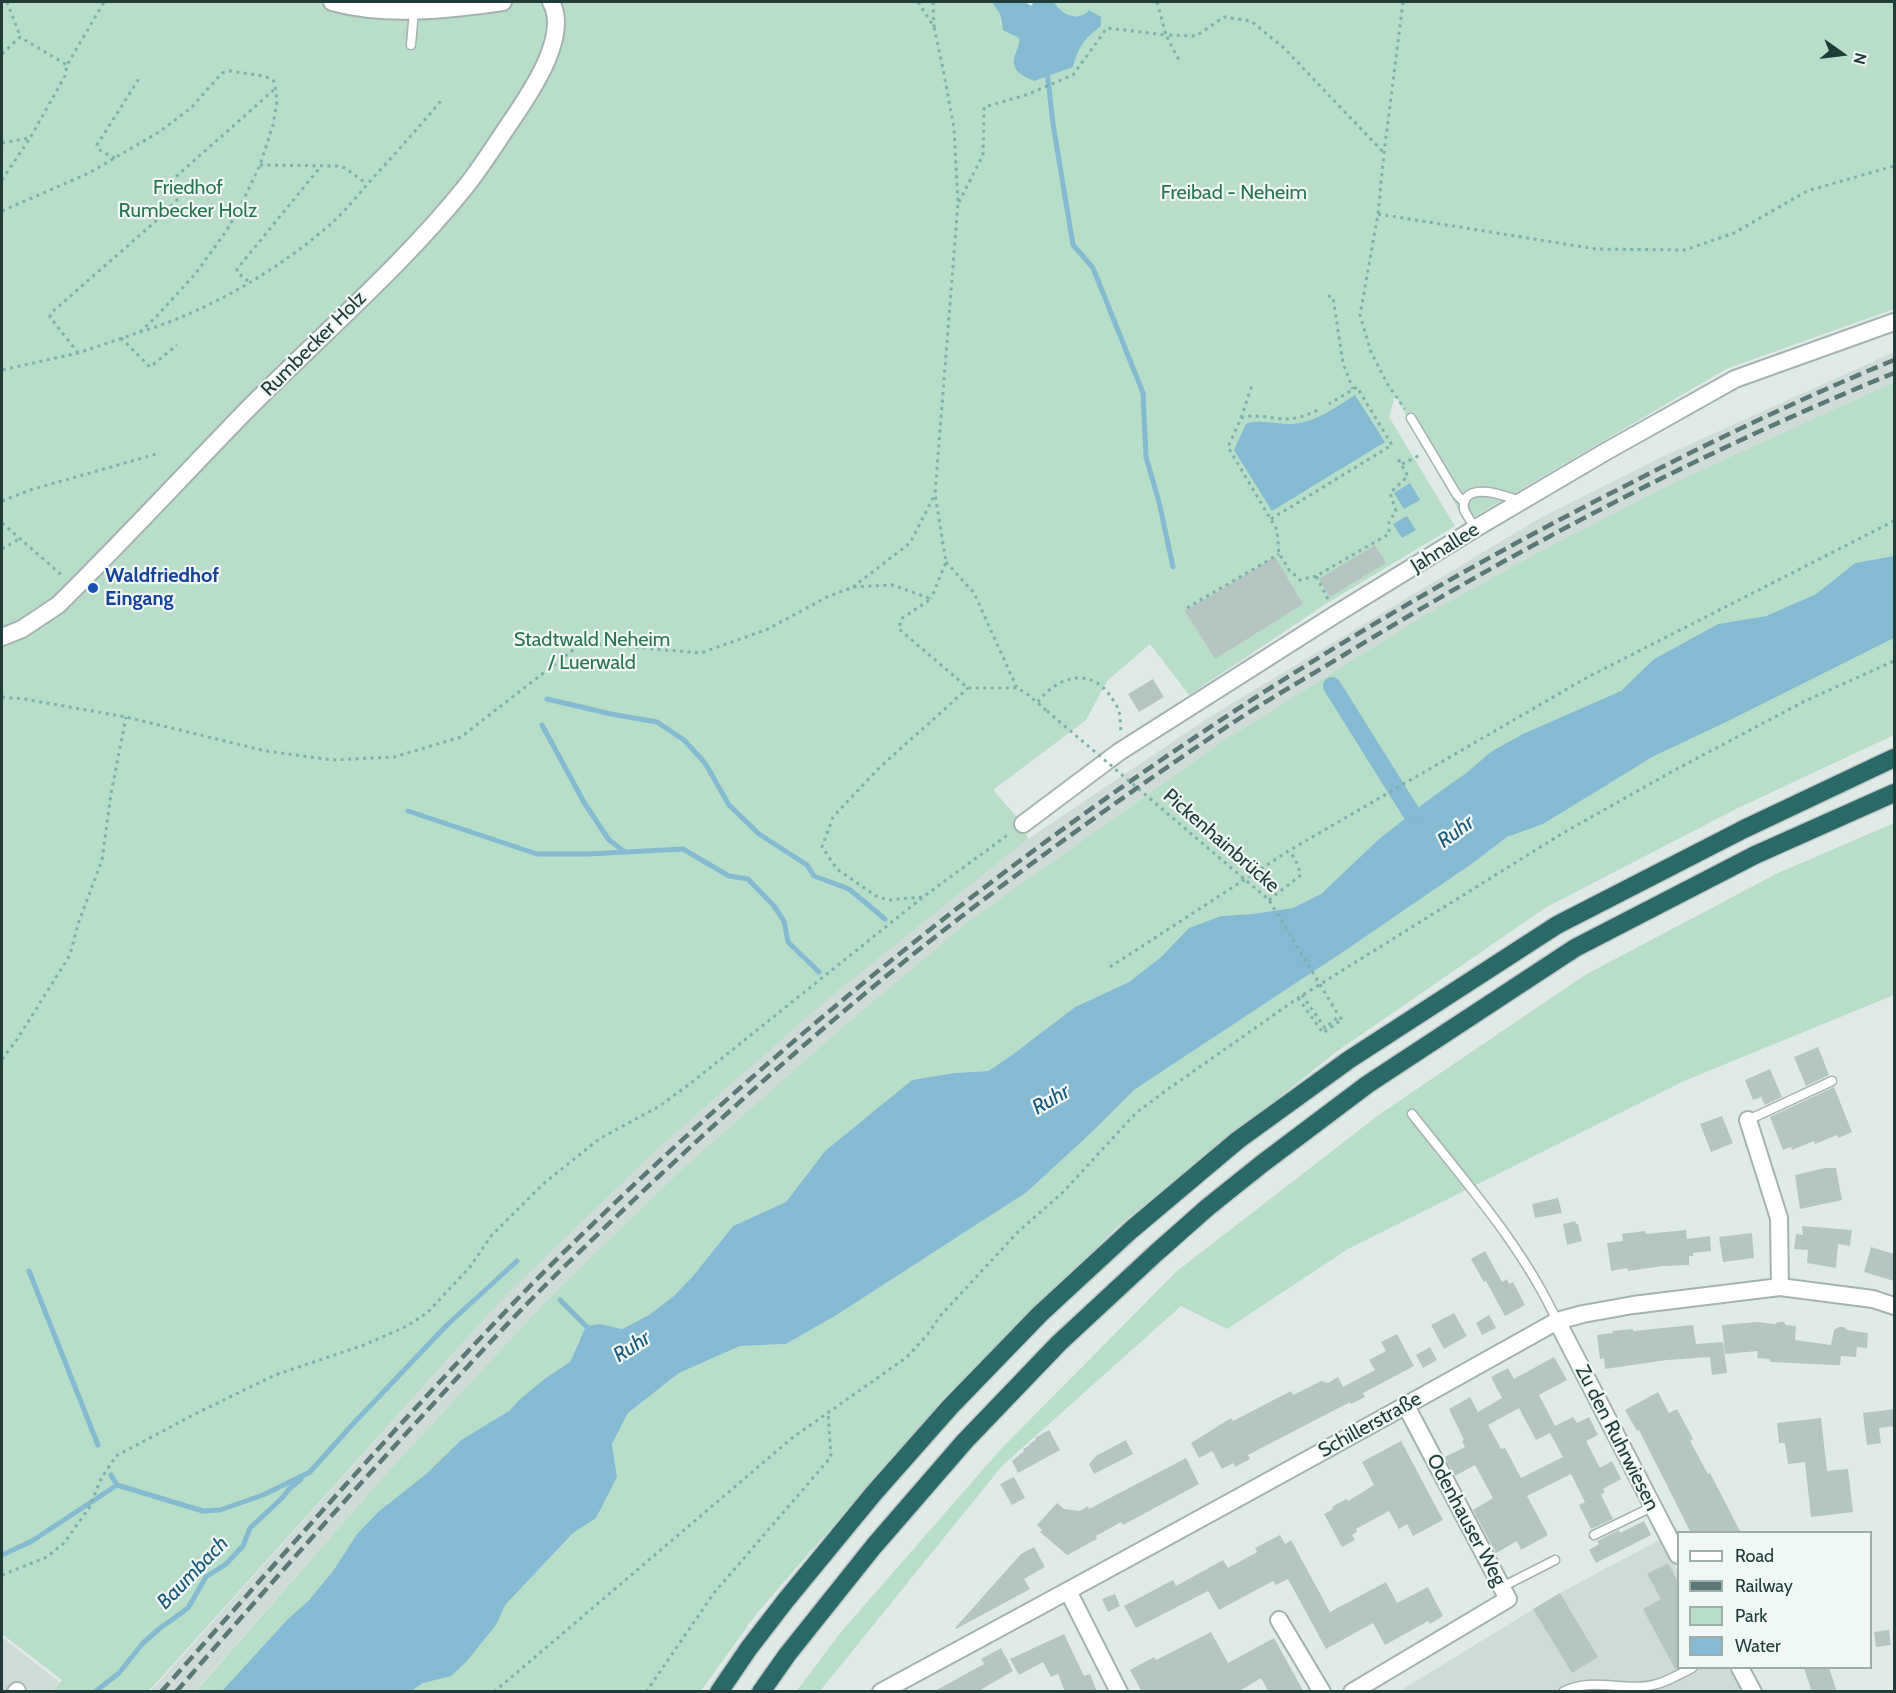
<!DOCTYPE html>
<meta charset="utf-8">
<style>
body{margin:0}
#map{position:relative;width:1896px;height:1693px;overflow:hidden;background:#e0ebe8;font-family:Cabin,sans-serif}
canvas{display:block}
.frame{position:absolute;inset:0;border:3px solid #203c39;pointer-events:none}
.legend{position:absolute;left:1677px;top:1531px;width:195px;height:138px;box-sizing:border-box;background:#f0f8f5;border:2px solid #9dadaa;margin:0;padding:8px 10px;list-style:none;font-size:18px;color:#203c39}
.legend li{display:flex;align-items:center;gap:12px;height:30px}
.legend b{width:30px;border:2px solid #9dadaa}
.north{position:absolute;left:1812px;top:24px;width:60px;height:60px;-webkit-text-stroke:4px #f0f8f5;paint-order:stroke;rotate:104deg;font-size:16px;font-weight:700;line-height:24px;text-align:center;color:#203c39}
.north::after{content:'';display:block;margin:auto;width:21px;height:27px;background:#203c39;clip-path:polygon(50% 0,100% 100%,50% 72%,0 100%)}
</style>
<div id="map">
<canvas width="1896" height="1693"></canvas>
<div class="frame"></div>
<ul class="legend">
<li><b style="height:8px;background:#fff"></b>Road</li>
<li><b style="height:8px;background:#5a7875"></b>Railway</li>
<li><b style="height:16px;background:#b8ddc8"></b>Park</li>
<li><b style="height:16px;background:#86bad3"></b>Water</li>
</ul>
<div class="north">N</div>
</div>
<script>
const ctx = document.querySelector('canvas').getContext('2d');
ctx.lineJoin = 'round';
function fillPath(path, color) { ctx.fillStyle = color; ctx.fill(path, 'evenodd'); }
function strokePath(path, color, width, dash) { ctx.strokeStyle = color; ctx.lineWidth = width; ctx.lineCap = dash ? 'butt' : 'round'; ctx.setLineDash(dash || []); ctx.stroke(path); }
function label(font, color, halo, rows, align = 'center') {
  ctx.font = font + ' Cabin,sans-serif'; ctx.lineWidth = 4.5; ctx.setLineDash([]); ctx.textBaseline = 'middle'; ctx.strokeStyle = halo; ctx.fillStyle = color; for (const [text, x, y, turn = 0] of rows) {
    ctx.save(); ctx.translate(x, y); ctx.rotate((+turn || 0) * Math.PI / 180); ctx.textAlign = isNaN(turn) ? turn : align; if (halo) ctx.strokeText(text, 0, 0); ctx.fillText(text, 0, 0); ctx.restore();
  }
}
const built = new Path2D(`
 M1894 352V382L1673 483 1550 546 1423 616 1223 741 970 920 845 1025 681 1170 548 1299 385 1475 195 1691 150 1692 507 1294 662 1145 828 999 1028 839 1211 716 1540 518 1664 456Z
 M1661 1539 1678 1573V1668H1729L1742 1691 1398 1692 1560 1593Z
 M2 1637 59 1682 51 1691H2Z`);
const green = new Path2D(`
 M2 2H992L1000 14 1001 25 1019 38 1020 43 1015 54 1073 67C1079 46 1084 39 1101 26L1098 17 1090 11C1078 22 1062 15 1054 2H1894V309L1726 369 1465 522 1395 395 1389 417 1455 526 1329 602 1189 695 1150 644 1107 681 1086 720 993 790 1023 824 1028 839 828 999 662 1145 507 1294 149 1691H52L62 1680 2 1634Z
 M1894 382V556L1855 563 1816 594 1766 616 1718 624 1654 659 1622 691 1522 735 1492 751 1465 775 1432 797 1379 839 1321 894 1293 908 1252 914 1221 916 1190 928 1161 957 1129 982 1075 1007 1012 1055 988 1071 954 1073 912 1080 825 1151 786 1202 733 1226 693 1276 675 1295 649 1315 621 1329 600 1324 579 1340 570 1362 547 1377 520 1399 509 1411 461 1440 426 1474 378 1512 357 1534 333 1571 309 1600 287 1621 222 1691 195 1692 385 1475 548 1299 681 1170 845 1025 970 920 1223 741 1423 616 1550 546 1673 483Z
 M1894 638V735L1736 809 1545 908 1336 1052 1116 1228 929 1416 757 1613 701 1691 412 1692 423 1683 617 1477 612 1443 628 1413 679 1373 740 1346 786 1344 835 1316 1027 1192 1093 1131 1134 1090 1349 948 1473 863 1507 837 1542 824 1654 756Z
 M1894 823V995L1684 1081 1348 1249 1227 1329 1181 1306 1002 1466 820 1691 796 1692 841 1632 1000 1450 1177 1271 1380 1114 1585 975 1776 874Z`);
const water = new Path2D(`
 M992 2H1025L1031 6 1034 2H1054C1061 14 1078 23 1089 10L1101 17V26C1084 39 1079 46 1073 67L1034 81C1020 75 1009 69 1016 52 1018 46 1020 44 1019 38L1003 30 1000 14Z
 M1355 395 1385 442 1272 511 1234 450 1246 424C1259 418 1278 425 1292 424 1317 422 1334 408 1355 395Z
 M1410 483 1420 500 1404 509 1394 493Z
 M1407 516 1416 530 1402 538 1393 524Z
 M1894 556V638L1726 722 1654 756 1543 824 1507 837 1473 863 1349 948 1134 1090 1093 1131 1027 1192 835 1316 786 1344 740 1346 679 1373 628 1413 612 1444 617 1477 596 1518 573 1533 505 1605 496 1625 466 1662 451 1676 423 1683 412 1691H222L287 1620 309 1600 333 1571 357 1534 378 1512 426 1474 461 1440 509 1411 520 1399 547 1377 570 1362 586 1326 600 1324 622 1329 649 1315 675 1295 693 1276 733 1226 786 1202 825 1151 912 1080 954 1073 988 1071 1012 1055 1075 1007 1129 982 1161 957 1189 928 1221 916 1252 914 1293 908 1321 894 1379 839 1432 797 1465 774 1492 751 1523 734 1621 691 1654 659 1718 624 1766 616 1816 594 1855 563Z`);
const stream = new Path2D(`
 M1047 71 1053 124 1073 245 1093 268 1143 393 1146 457 1159 502 1173 567
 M547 699 611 714 657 722 684 740 705 763 729 805 759 834 807 865 814 876 849 889 885 919
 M542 725 585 804 609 840 625 852
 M408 811 537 854H588L683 849 729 876 748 879 774 906 784 921 788 942 819 972
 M29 1271 98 1445
 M560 1300 591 1331
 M111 1475 117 1485 203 1511 220 1510 263 1495 310 1472 351 1426 447 1325 517 1261
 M2 1555 32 1541 117 1485
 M95 1692 119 1673 143 1643 159 1629 188 1608 206 1577 226 1564 243 1546 250 1528 282 1498 289 1489 301 1479`);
const canal = new Path2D(`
 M1332 686 1412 814`);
const building = new Path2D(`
 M1375 545 1386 563 1330 597 1319 579Z
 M1275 557 1303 604 1215 659 1185 611Z
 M1153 679 1164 697 1139 712 1128 694Z
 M1818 1047 1829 1075 1806 1086 1794 1057Z
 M1770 1069 1782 1097 1765 1105 1761 1097 1753 1100 1745 1080Z
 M1834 1087 1852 1132 1838 1138 1837 1135 1815 1144 1814 1141 1792 1150 1791 1147 1783 1150 1770 1117Z
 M1722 1116 1733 1143 1711 1152 1700 1124Z
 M1825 1168H1836L1842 1200 1800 1209 1795 1175Z
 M1558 1198 1562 1213 1535 1218 1532 1204Z
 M1575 1221 1576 1224H1578L1582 1241 1567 1245 1563 1224Z
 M1802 1226 1852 1230 1850 1246 1838 1244 1836 1268 1807 1263 1808 1250 1794 1249 1796 1234 1803 1235Z
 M1686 1230 1687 1239 1710 1236 1711 1251 1693 1253V1256H1689V1265L1663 1266 1628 1271 1627 1268 1611 1271 1607 1243 1623 1241 1622 1234 1645 1231 1646 1234Z
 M1752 1233 1754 1258 1723 1262 1719 1237Z
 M1871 1247 1894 1254V1281L1864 1272Z
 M1485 1251 1502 1282 1507 1279 1509 1284 1513 1282 1525 1305 1505 1316 1486 1281 1484 1282 1471 1259Z
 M1454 1313 1467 1336 1444 1349 1431 1325Z
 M1489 1315 1496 1328 1482 1335 1476 1323Z
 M1757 1322 1775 1324 1778 1322H1784L1786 1325 1796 1326 1795 1340 1831 1345 1834 1330 1839 1327H1844L1847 1330 1868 1333 1867 1348 1857 1347 1856 1357 1841 1356 1840 1365H1832L1771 1362 1769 1359 1757 1358 1758 1351 1725 1354 1722 1325Z
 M1693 1325 1696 1344 1723 1342 1727 1373 1712 1375 1710 1357 1667 1360 1605 1369 1604 1358 1600 1359 1597 1335 1613 1333 1612 1331 1633 1329V1331Z
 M1397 1334 1414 1366 1363 1393 1365 1397 1351 1404 1350 1402 1248 1455 1250 1459 1235 1467 1233 1463 1222 1469 1212 1451 1199 1458 1191 1443 1231 1418 1233 1421 1291 1391 1293 1395 1321 1381 1328 1383 1338 1377 1343 1387 1375 1370 1369 1360 1386 1351 1381 1342Z
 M1430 1347 1437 1360 1423 1368 1416 1355Z
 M1554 1357 1567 1380 1539 1395 1555 1426 1573 1417 1577 1423 1589 1417 1598 1435 1586 1441 1600 1468 1612 1461 1621 1479 1603 1489 1605 1492 1601 1495 1613 1519 1591 1529 1579 1505 1585 1502 1571 1474 1527 1496 1548 1535 1521 1550 1517 1541 1496 1553 1473 1510 1493 1498 1475 1465 1455 1476 1445 1457 1465 1447 1462 1441 1464 1440 1449 1409 1470 1397 1478 1412 1502 1398 1491 1377 1508 1368 1514 1379ZM1519 1408 1536 1440 1550 1433 1563 1457 1521 1478 1505 1448 1501 1449 1488 1425Z
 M1658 1392 1669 1413 1677 1409 1693 1439 1690 1441 1708 1474 1710 1473 1741 1533H1691L1639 1430 1637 1431 1625 1410Z
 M1894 1409V1426L1879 1428 1881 1443 1867 1445 1863 1413Z
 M1821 1418 1827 1471 1848 1469 1853 1512 1811 1517 1805 1462 1788 1464 1785 1443H1779L1777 1423Z
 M1049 1430 1060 1450 1018 1473 1012 1461 1024 1451 1023 1449 1030 1445 1029 1444 1036 1440 1035 1438Z
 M1126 1440 1133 1454 1094 1474 1089 1464 1096 1456Z
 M1401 1441 1443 1520 1413 1536 1407 1524 1399 1529 1389 1511 1356 1529 1357 1532 1352 1535 1355 1540 1342 1547 1324 1514 1333 1509 1332 1507 1346 1499 1348 1501 1374 1485 1362 1462Z
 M1186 1458 1199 1484 1123 1525 1121 1522 1096 1536 1097 1539 1071 1553 1067 1555 1040 1532 1042 1530 1037 1525 1057 1503 1064 1509 1080 1511 1088 1506 1089 1509Z
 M1014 1477 1025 1498 1012 1505 1000 1484Z
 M1644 1521 1651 1535 1596 1563 1589 1550 1599 1544 1597 1541 1619 1530 1620 1533Z
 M1280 1535 1285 1544 1291 1540 1330 1612 1386 1582 1397 1603 1428 1587 1443 1616 1430 1624 1428 1621 1385 1645 1373 1623 1326 1649 1288 1579 1276 1585 1273 1581 1219 1610 1208 1591 1136 1628 1124 1606 1173 1580 1176 1586 1223 1560 1228 1568 1257 1552 1255 1548Z
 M1034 1547 1045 1567 1024 1579 1030 1589 956 1629 955 1628 1021 1554Z
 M1668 1563 1678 1582V1668L1675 1669 1643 1609 1661 1599 1647 1574Z
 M1560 1593 1598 1657 1572 1673 1533 1609Z
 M1115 1594 1120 1606 1108 1612 1102 1599Z
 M1889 1630 1891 1645 1876 1647 1874 1632Z
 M1211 1632 1228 1663 1274 1638 1304 1692H1269L1261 1678 1238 1692H1142L1130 1670 1154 1657 1156 1660Z
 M1064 1634 1084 1676 1090 1674 1097 1692H1065L1058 1674 1051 1677 1043 1662 1019 1675 1010 1659Z
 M1001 1648 1013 1671 977 1692H933L984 1664 981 1659Z
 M1804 1668H1829L1837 1692H1812Z`);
const path = new Path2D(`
 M7 2 20 36
 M918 2 934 27 943 69 954 128 958 203 935 494 946 562 931 599
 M933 2 934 27
 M1157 2 1166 35 1196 36 1224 17 1251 21 1284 48 1384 153
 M1403 2 1384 153 1378 214 1360 315 1371 352 1388 385 1405 409
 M2 54 20 37 67 65
 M2 143 30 138 65 76 67 65 104 2
 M115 158 101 151 97 145 140 77
 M260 165 337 166 345 168 367 184
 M2 180 30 138
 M959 202 983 155 984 107 1026 95 1073 75 1107 28 1166 35 1180 62
 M2 211 89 173 159 132 191 108 222 73 230 71 264 76 273 80 275 85 277 101 273 125 260 165 241 205 227 230 196 273 157 316 140 332 78 353 2 370
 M1378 214 1596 249 1685 250 1734 233 1807 191 1894 166
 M248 281 237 272V269L322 165
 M1328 296 1333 297 1343 363 1353 389
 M140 332C207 312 282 268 334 221 347 209 359 194 371 180 395 154 418 128 441 101
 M121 338 150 367 177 345
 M78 353 50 317 51 313 165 213 177 200 169 186 170 182 276 88
 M1241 418 1252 385
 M1402 464 1420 455
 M2 501 30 490 160 453
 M1271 519 1392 445 1357 387 1329 404
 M2 523 64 577
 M2 549 19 539
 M946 562 974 593 1017 688
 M1316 576 1300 580 1289 570 1282 558 1279 554 1277 530 1228 447 1241 418C1255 413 1272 419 1286 419 1298 419 1309 414 1320 409
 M853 587 910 543 934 496
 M1328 599 1316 576 1389 534V522L1396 511 1390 493 1408 476 1397 457
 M1187 608 1279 554
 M2 697 24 699 126 717 266 751 333 760 394 757 461 737 582 643 701 653 768 629 827 597 853 587 893 585 931 599 901 619 899 629 968 688H1017L1026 693 1047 711
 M1038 702C1056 677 1091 666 1111 697 1113 700 1117 705 1118 709 1121 715 1120 725 1121 732
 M922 897 888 900 876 896 837 869 822 847 833 817 878 769 968 688
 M1269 900 1301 875 1296 861 1290 851
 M1110 967 1290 850 1586 678 1894 521
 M1302 995 1325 1028 1339 1016 1343 1021
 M1298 998 1323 1033 1342 1019
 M2 1059 16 1041 70 955 78 924 102 860 111 794 126 717
 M2 1575 47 1557 64 1543 89 1508 101 1479 116 1456 193 1415 275 1375 364 1345 407 1326 427 1313 470 1267 491 1236 542 1185 599 1139 658 1107 691 1083 923 897 1009 834
 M494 1692 792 1438 907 1357 927 1335 941 1315 1017 1233 1063 1192 1136 1113 1164 1092 1298 998 1563 833 1673 771 1805 701 1894 661
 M646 1692 714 1593 831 1457 828 1412`);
const lane = new Path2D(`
 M411 45 414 10
 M1411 418 1457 495 1464 502
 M1476 528C1472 523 1468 517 1465 512 1463 507 1463 503 1466 498 1476 484 1507 497 1521 501
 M1412 1114C1463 1179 1522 1245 1557 1321
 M1748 1120 1832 1081
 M1594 1535 1652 1507
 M1502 1587 1555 1560
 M1563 1692C1592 1676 1626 1693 1657 1684 1669 1681 1681 1673 1692 1668`);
const street = new Path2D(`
 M332 2C387 17 447 10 503 2
 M2 637 22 629 58 605C121 543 180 479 241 416 316 339 400 269 467 185 485 162 500 137 516 114 534 87 569 34 551 2
 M1023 824 1119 752 1336 614 1476 528 1605 452 1735 379 1894 322
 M1748 1120 1779 1218 1780 1287
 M1557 1321 1678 1555
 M1068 1591 1119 1692
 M1279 1620 1322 1692
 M1740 1668 1753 1692
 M16 1692 17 1691
 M881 1692C1107 1570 1333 1447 1557 1321L1583 1314 1633 1305 1780 1287 1873 1299 1894 1306
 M1352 1692 1508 1599 1406 1406`);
const highway = new Path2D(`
 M719 1692 749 1648 786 1600 874 1493 950 1407 1040 1314 1131 1230 1238 1140 1350 1059 1557 925 1744 829 1894 758
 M761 1692 787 1655 874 1546 965 1441 1059 1343 1156 1253 1208 1207 1263 1163 1368 1084 1575 948 1755 855 1894 793`);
const rail = new Path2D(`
 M161 1692C240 1603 318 1515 398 1427 451 1370 503 1312 558 1258 873 947 1228 687 1623 487 1712 441 1802 398 1894 360
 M176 1692C251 1606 326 1521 403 1437 457 1378 511 1318 569 1262 695 1140 826 1020 966 913 1047 851 1131 791 1216 734 1258 705 1303 680 1347 653 1522 546 1705 450 1894 373`);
const pathBridge = new Path2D(`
 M1047 711 1269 900 1339 1016`);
const markers = [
 [93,588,6,"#1a4fb4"]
];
const parkNames = [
 ["Friedhof",188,188],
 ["Rumbecker Holz",188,211],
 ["Freibad - Neheim",1234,193],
 ["Stadtwald Neheim",592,640],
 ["/ Luerwald",592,663]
];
const streetNames = [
 ["Rumbecker Holz",314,344,-45],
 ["Jahnallee",1445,548,-32],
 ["Pickenhainbrücke",1221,841,41],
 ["Schillerstraße",1370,1425,-29],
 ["Zu den Ruhrwiesen",1617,1438,63],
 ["Odenhauser Weg",1466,1520,62]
];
const transitNames = [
 ["Waldfriedhof",105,576],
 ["Eingang",105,599]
];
const waterNames = [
 ["Ruhr",1456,832,-36],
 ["Ruhr",1051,1100,-30],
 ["Ruhr",632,1347,-33],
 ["Baumbach",193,1573,-46]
];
fillPath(built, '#cedbd7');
fillPath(green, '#b8ddc8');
fillPath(water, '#86bad3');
strokePath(stream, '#86bad3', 5);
strokePath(canal, '#86bad3', 18);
fillPath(building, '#b5c6c2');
strokePath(lane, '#a3b3b0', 11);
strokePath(street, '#a3b3b0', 20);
strokePath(highway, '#c1c8c8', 21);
strokePath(path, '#7fb0a9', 3, [3, 4.5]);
strokePath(lane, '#fff', 8);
strokePath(street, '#fff', 16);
strokePath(highway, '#2b6967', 18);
strokePath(rail, '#5a7875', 4.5, [12, 6]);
strokePath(pathBridge, '#7fb0a9', 3, [3, 4.5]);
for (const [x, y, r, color] of markers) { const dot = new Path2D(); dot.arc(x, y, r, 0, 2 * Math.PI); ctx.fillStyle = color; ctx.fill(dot); strokePath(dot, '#f0f8f5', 2); }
label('20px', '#297452', '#f0f8f5', parkNames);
label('20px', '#203c39', '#f0f8f5', streetNames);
label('bold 20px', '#164399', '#f0f8f5', transitNames, 'left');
label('italic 21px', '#195a7a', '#f0f8f5', waterNames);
</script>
